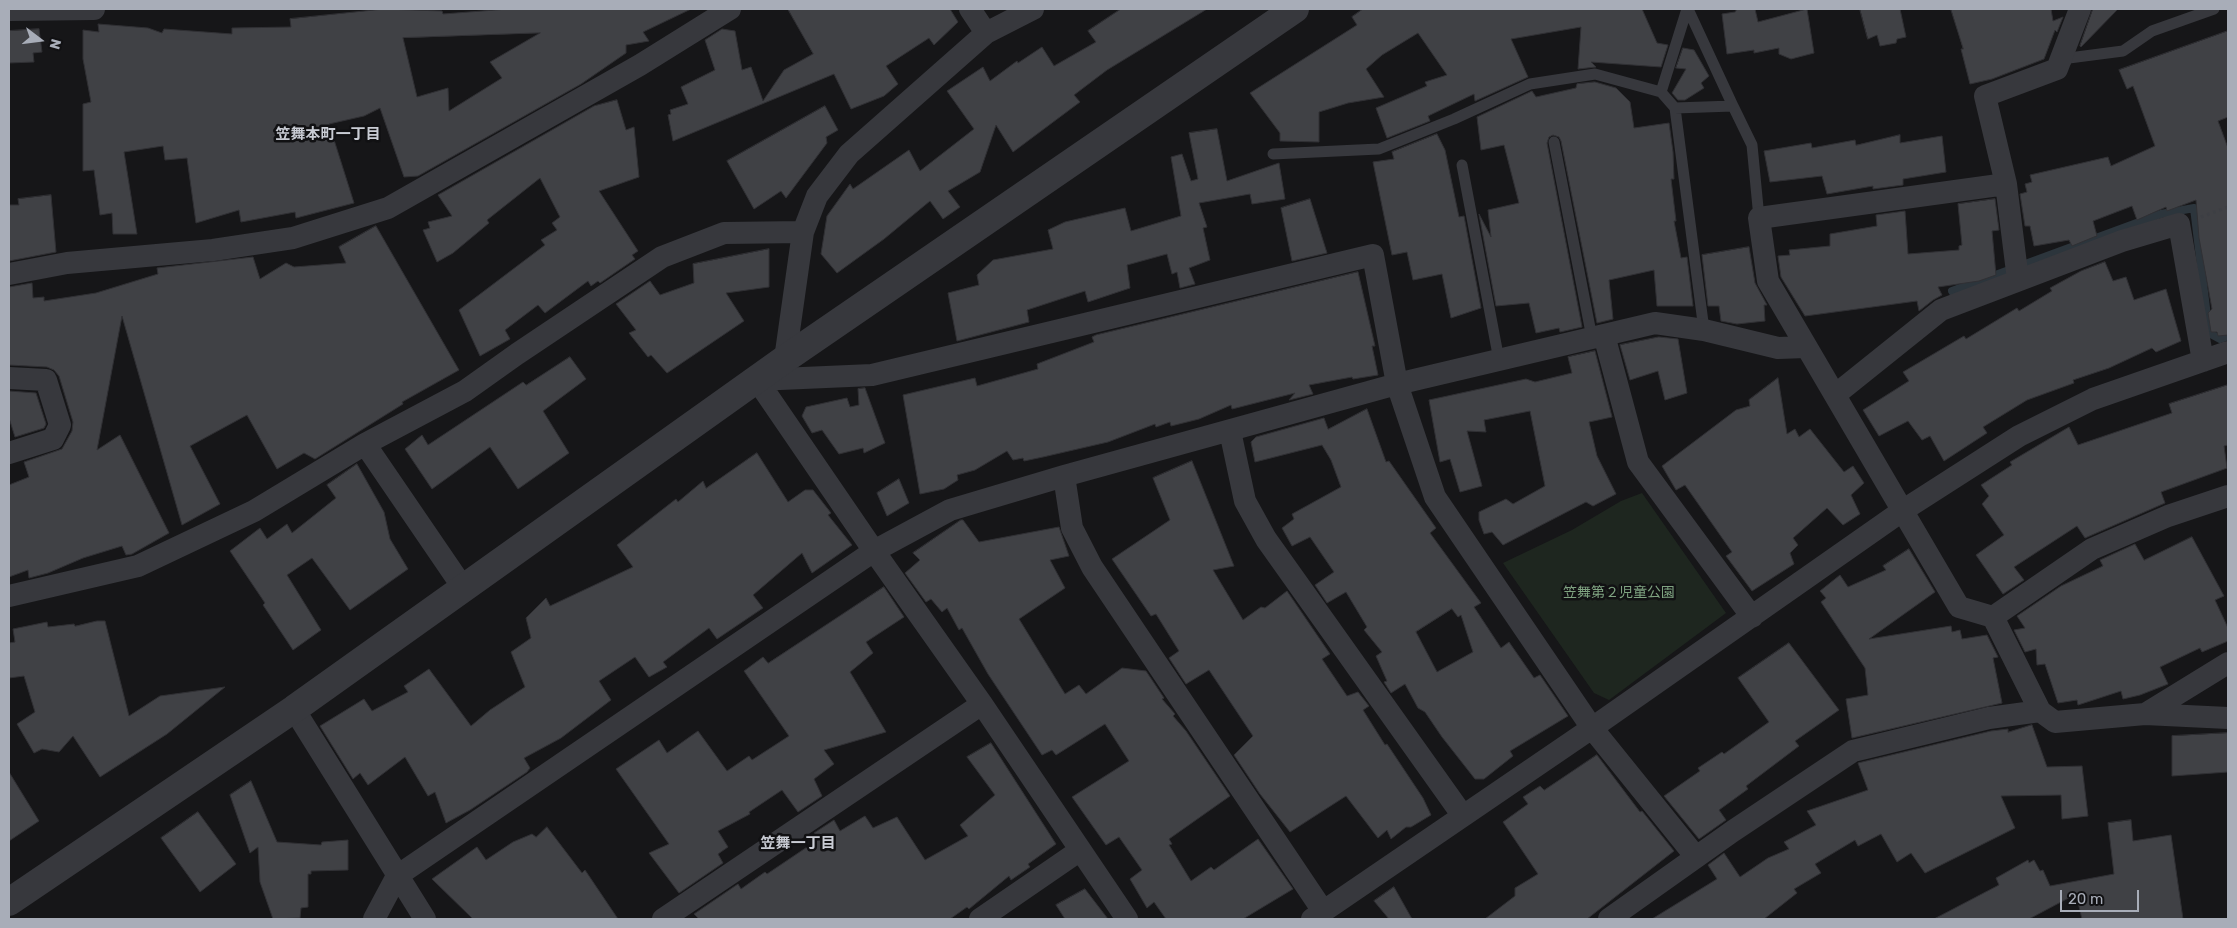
<!DOCTYPE html>
<meta charset="utf-8">
<style>
body{margin:0}
#map{position:relative;width:2237px;height:928px;overflow:hidden;background:#161618;font-family:Rubik,sans-serif}
canvas{display:block}
.frame{position:absolute;inset:0;border:10px solid #a8adb8;pointer-events:none}
.north{position:absolute;left:15px;top:15px;width:50px;height:50px;-webkit-text-stroke:4px #111113;paint-order:stroke;rotate:105deg;font-size:14px;font-weight:700;line-height:20px;text-align:center;color:#a8adb8}
.north::after{content:'';display:block;margin:auto;width:18px;height:22px;background:#a8adb8;clip-path:polygon(50% 0,100% 100%,50% 72%,0 100%)}
.scale{position:absolute;left:2060px;top:890px;width:79px;height:22px;box-sizing:border-box;border:2px solid #a8adb8;border-top:0;padding-left:6px;font-size:15px;line-height:18px;white-space:nowrap;color:#a8adb8;-webkit-text-stroke:4px #111113;paint-order:stroke}
</style>
<div id="map">
<canvas width="2237" height="928"></canvas>
<div class="frame"></div>
<div class="north">N</div>
<div class="scale">20 m</div>
</div>
<script>
const ctx = document.querySelector('canvas').getContext('2d');
ctx.lineJoin = 'round';
function fillPath(path, color) { ctx.fillStyle = color; ctx.fill(path, 'evenodd'); }
function strokePath(path, color, width, dash) { ctx.strokeStyle = color; ctx.lineWidth = width; ctx.lineCap = dash ? 'butt' : 'round'; ctx.setLineDash(dash || []); ctx.stroke(path); }
function label(font, color, halo, rows, align = 'center') {
  ctx.font = font + ' Rubik,"Noto Sans JP",sans-serif'; ctx.lineWidth = 5; ctx.setLineDash([]); ctx.textBaseline = 'middle'; ctx.strokeStyle = halo; ctx.fillStyle = color; for (const [text, x, y, turn = 0] of rows) {
    ctx.save(); ctx.translate(x, y); ctx.rotate((+turn || 0) * Math.PI / 180); ctx.textAlign = isNaN(turn) ? turn : align; if (halo) ctx.strokeText(text, 0, 0); ctx.fillText(text, 0, 0); ctx.restore();
  }
}
const green = new Path2D(`
 M1642 493 1726 613 1609 700 1594 693 1503 563 1572 530 1621 501Z`);
const stream = new Path2D(`
 M1952 291 2161 214 2194 208 2209 333 2220 339 2228 336`);
const building = new Path2D(`
 M384 9 442 11 443 14 508 9H691L643 32 649 41 626 45V53L581 84 418 176 404 177 380 108 364 116 329 124 354 203 296 218 295 212 241 222 239 210 196 223 187 158 165 160 163 146 124 152 137 234H113L112 213 100 215 94 170 83 171V104L91 102 83 59V30L99 32 98 24 148 28 162 33 164 29 232 34V28L291 27 290 19ZM540 33 490 62 502 78 449 111 448 88 417 97 403 38Z
 M788 9H950L958 22 934 45 929 38 886 66 898 84 884 96 851 109 834 74 673 141 668 115 671 114 670 110 688 104 681 87 715 70 705 40 722 29 735 31 742 70 751 67 763 101 784 70 813 54Z
 M1121 9H1207L1107 70 1074 95 1080 102 1013 152 996 125 980 172 948 191 960 207 943 219 930 201 884 239 837 273 821 254 827 216 850 184 853 189 909 150 920 171 974 129 947 91 983 67 990 81 1017 61 1018 63 1042 47 1054 66 1096 42 1088 31Z
 M1363 9H1642L1657 43 1668 45 1661 67 1591 62 1596 67 1578 69 1581 27 1511 39 1528 77 1475 101 1474 94 1428 116 1430 121 1387 138 1376 108 1427 86 1425 82 1447 75 1418 33 1382 55 1366 69 1384 97 1348 103 1319 112V142L1280 141V133L1250 93 1357 25 1352 17Z
 M1737 9H1755L1758 22 1807 9 1814 53 1791 59 1779 54V48L1754 53V50L1727 54 1722 14 1735 12Z
 M1860 9H1900L1906 37 1897 39 1896 43 1880 46 1877 35 1868 39Z
 M1951 9H2051L2053 21 2063 17 2057 32 2055 30 2044 59 1992 79 1970 84 1961 49H1963Z
 M2093 9H2118L2081 47 2080 46Z
 M39 29 42 52 33 53 34 62 9 63V31Z
 M2228 31V117L2218 121 2228 148V335L2218 336 2217 332H2211L2208 313 2212 309 2199 238 2196 200 2167 211 2166 207 2137 220 2132 206 2093 221 2097 236 2094 237 2072 246 2069 240 2034 246 2030 226H2025L2020 194 2027 192 2025 184 2032 182 2030 175 2108 157 2111 166 2155 146 2133 86 2127 89 2119 70Z
 M1683 48 1694 50 1709 76 1701 83 1704 88 1685 100H1678L1672 93 1686 69 1676 68Z
 M1595 82 1616 88 1630 102 1634 128 1669 123 1673 152 1674 179H1671L1676 221H1674L1681 258 1687 257 1693 306H1657L1654 270 1609 280 1613 319 1597 323 1561 141 1559 137 1553 135 1549 137 1547 143 1582 327 1560 332 1559 328 1536 333 1529 303 1496 306 1479 214 1491 237 1488 210 1519 203 1504 145 1481 150 1477 117 1532 91 1536 97 1576 88 1577 84Z
 M617 100 626 130 634 127 639 177 599 191 638 251 632 255 635 259 600 283 598 281 591 286 588 281 545 313 538 305 505 330 510 339 480 356 459 310 545 245 541 240 557 230 552 223 560 217 540 178 487 220 489 223 453 253 437 262 423 230 430 228 428 222 452 216 438 195 594 106Z
 M825 106 838 130 826 137 827 143 786 198 781 191 754 209 727 161Z
 M1217 129 1227 181 1279 163 1285 199 1252 204 1250 194 1199 203 1207 227 1203 228 1210 260 1189 268 1195 284 1180 288 1177 272 1172 274 1167 254 1127 265 1130 288 1088 302 1085 291 1027 310 1029 322 957 341 948 293 979 285 977 275 993 260 1053 249 1048 230 1065 222 1125 208 1131 231 1181 216 1171 157 1182 154 1191 181 1198 179 1189 133Z
 M1437 134 1445 150 1459 217 1464 216 1481 308 1451 318 1442 274 1413 280 1407 252 1392 255 1373 162 1394 159 1392 152Z
 M1900 135V143L1942 136 1946 172 1903 179V185L1873 189V186L1827 194 1822 176 1770 182 1764 151 1811 143 1812 148 1855 140 1856 145Z
 M51 195 56 252 9 261V205H19L18 199Z
 M1310 199 1327 253 1292 261 1281 208Z
 M1995 199 1999 230 1992 231 1996 275 1979 281 1938 287 1942 295 1933 300 1919 311 1917 301 1805 316 1781 277 1778 256 1790 255 1789 250 1830 246V234L1877 226 1876 215 1905 211 1908 254 1959 250V246L1962 245 1958 204Z
 M376 226 459 370 402 402 403 404 315 459 304 453 277 469 247 415 190 446 220 504 182 525 122 316 97 450 120 435 169 533 132 554 126 555 122 546 83 558 48 573 29 578 28 570 9 577V485L29 477 24 462 62 449 72 431 73 422 59 376 54 370 47 367 9 365V287L32 283 33 298 44 297V301L96 293 158 274 157 268 253 257 260 279 286 263 294 267 346 263 339 247Z
 M1749 247 1755 283 1767 305H1764L1765 321 1737 324 1721 321 1719 306H1708L1702 255Z
 M769 249V287L726 293 744 321 667 373 651 355 648 357 629 333 636 330 616 304 650 281 660 295 694 283 693 264Z
 M2105 262 2113 281 2126 277 2134 300 2166 289 2181 341 2156 352 2152 348 2109 368 2073 380 2074 383 2027 400 1983 427 1987 433 1944 461 1930 436 1922 440 1908 421 1879 436 1863 410 1909 381 1903 372 1964 336 1966 339 2017 308 2019 311 2052 291 2050 288 2081 271Z
 M1358 272 1375 346H1372L1378 375 1353 379 1352 377 1309 385 1313 394 1289 400 1295 393 1232 409 1231 405 1199 419 1171 426 1170 422 1156 427 1155 424 1108 442 1043 457 1024 461 1023 458 1013 460 1007 451 975 470 957 475 958 480 944 489 920 494 903 395 975 378 977 386 1038 369 1037 364 1094 342 1092 337 1096 335Z
 M1659 337 1678 339 1687 393 1665 400 1658 371 1630 380 1620 345Z
 M1595 351 1612 417 1589 422 1597 456 1616 494 1593 506 1586 502 1503 545 1492 532 1484 534 1479 520V512L1506 499 1513 504 1545 486 1530 411 1484 420 1486 432 1467 431 1482 486 1460 492 1450 459 1440 462 1429 400 1526 379 1535 382 1572 373 1568 357Z
 M570 357 586 379 543 411 569 453 518 489 490 447 432 489 405 449 422 435 428 445 523 382 526 385Z
 M1778 378 1787 434 1795 429 1799 437 1810 429 1844 472 1853 466 1864 483 1851 495 1860 514 1843 525 1827 508 1793 538 1798 545 1790 553 1794 564 1752 591 1726 556 1732 552 1685 485 1676 490 1662 466 1736 410 1750 406 1749 400Z
 M2228 385V445L2224 446 2227 468 2161 492 2165 503 2085 538 2077 526 2014 567 2024 580 2003 594 1976 555 2004 535 1982 504 1989 496 1981 485 2012 465 2010 462 2069 427 2078 445 2172 413 2169 404Z
 M865 388 885 443 864 453 863 448 839 454 822 430 812 433 802 416 806 407 847 398 850 407 859 405 858 389Z
 M9 391 36 393 46 424 44 428 15 437 9 418Z
 M1367 409 1386 462 1389 461 1436 528 1430 533 1481 603 1474 607 1501 648 1509 642 1534 678 1540 675 1568 716 1510 751 1513 756 1484 779H1475L1442 737 1425 712 1418 708 1405 684 1391 693 1384 682 1387 681 1376 656 1382 652 1364 630 1367 627 1346 592 1327 603 1315 585 1334 572 1310 537 1292 546 1282 528 1294 519 1292 514 1341 487 1331 460 1322 445 1255 462 1251 442 1256 437 1324 418 1328 429ZM1452 609 1458 617 1461 615 1473 652 1437 672 1416 632Z
 M757 453 788 502 805 490H813L831 513 828 515 852 545 812 573 802 553 753 595 763 608 717 639 709 628 663 662 667 667 649 677 635 657 599 681 611 700 561 738 524 758 530 768 527 772 470 810 446 823 435 792 428 796 405 757 368 785 360 773 353 779 320 726 364 699 372 711 408 692 404 686 429 669 471 726 490 710 525 687 511 652 531 638 526 618 546 598 550 606 633 567 617 545 676 499 678 502 703 481 706 488Z
 M1192 461 1234 566 1213 570 1243 620 1261 607 1265 608 1287 591 1330 654 1322 659 1347 696 1358 692 1369 706 1363 710 1385 745 1387 744 1423 798 1431 815 1411 827H1406L1391 839 1387 830 1378 838 1346 796 1290 832 1260 794 1234 755 1253 736 1209 670 1186 684 1169 658 1179 651 1156 614 1151 616 1112 559 1170 520 1153 478Z
 M357 464 384 512 390 539 408 569 350 610 312 558 287 575 321 630 293 650 263 605 265 603 230 551 260 528 267 539 287 524 292 533 336 498 327 485Z
 M899 479 909 503 887 516 877 493Z
 M961 520H963L979 542 1059 527 1069 556 1050 560 1065 588 1019 619 1065 694 1079 685 1086 694 1122 668 1146 671 1164 698 1162 699 1175 714 1173 716 1186 731 1230 796 1169 839 1172 844 1169 845 1191 881 1211 867 1214 870 1258 839 1293 889 1243 919H1166L1154 902 1147 908 1130 879 1142 870 1119 837 1106 845 1072 797 1129 761 1105 724 1056 755 1052 750 1042 755 988 674 962 628 959 630 947 608 942 612 931 599 926 602 905 573 920 560 913 553Z
 M2192 537 2224 596 2215 600 2228 628V641L2202 652 2200 648 2160 667 2168 684 2140 695 2123 699 2121 691 2078 705 2077 700 2058 703 2045 664 2037 665 2036 649 2025 652 2014 630 2025 628 2017 616 2061 586 2103 566 2100 560 2135 544 2144 560Z
 M1909 549 1935 592 1869 639 1951 626 1952 632 1960 630 1962 639 1987 635 1998 657 1993 658 2002 703 1852 738 1846 699 1868 695 1865 668 1821 602 1826 598 1820 591 1840 575 1848 587 1886 570 1883 566Z
 M884 587 904 617 866 642 873 653 850 672 886 732 824 750 834 764 814 779 822 796 798 812 782 790 749 812 750 814 718 831 728 847 718 854 723 863 679 893 649 853 669 844 616 769 659 740 667 753 698 731 727 771 749 756 752 760 789 736 744 671 763 657 768 663Z
 M97 621H105L129 716 160 696 225 687 167 734 100 777 73 736 59 752 42 749 34 753 17 724 35 712 24 676 9 678V643L15 642 13 629 47 622 48 627 74 624 75 626Z
 M1789 643 1839 710 1795 741 1799 746 1746 786 1748 789 1719 810 1726 820 1699 839 1664 796 1700 771 1698 768 1722 752 1724 754 1769 722 1738 678Z
 M2032 725 2047 767 2082 766 2088 816 2062 819 2061 795 2001 796 2015 828 1925 873 1911 853 1897 862 1881 834 1858 846 1855 840 1815 864 1821 873 1794 889 1797 893 1764 919H1652L1717 879 1708 865 1724 853 1740 877 1768 858 1789 849 1784 842 1816 825 1807 811 1868 790 1858 763 1991 731 2008 729V732Z
 M2228 733V772L2172 776V736Z
 M991 743 1056 844 1028 864 1030 867 1011 880 1009 876 969 909 967 907 950 919H699L694 914 738 884 741 889 765 872 767 874 819 839 814 833 834 820 840 831 865 816 873 828 897 817 925 860 968 836 960 825 995 795 967 757Z
 M1597 755 1640 812 1642 811 1674 851 1587 919H1485L1515 896V888L1538 874 1503 822 1528 804 1523 797 1540 786 1544 790Z
 M9 772 39 821 9 841Z
 M251 781 277 842 321 845 322 842 348 840V870L311 871V874H308V907L301 908 300 918 273 919 260 882 258 847 250 853 230 795Z
 M198 812 236 864 200 892 161 838Z
 M2131 820 2133 841 2171 835 2183 919H2082L2076 894 2029 919H1934L1999 885 1996 878 2028 860 2029 863 2034 860 2040 871 2043 870 2050 886 2114 874 2108 823Z
 M547 827 582 873 585 870 618 919H473L432 879 477 847 486 860 513 842 532 834 536 837Z
 M1394 887 1412 919H1389L1374 901Z
 M1085 889 1108 919H1065L1056 905Z`);
const path = new Path2D(`
 M2201 217 2228 207`);
const service = new Path2D(`
 M1688 9 1733 106
 M2062 65 2069 58 2123 51 2152 31 2214 9
 M1661 92 1687 9
 M1675 108 1733 106 1752 145 1759 218
 M1554 142 1592 338
 M1273 154 1379 149 1454 119 1530 84 1595 74 1661 92 1675 108 1704 330
 M1462 165 1499 360`);
const minor = new Path2D(`
 M970 9 986 33
 M2080 9 2057 69 1985 96 2006 184 1759 218 1768 281 1959 607 1993 617 2040 711 2055 722 2145 714 2228 718
 M9 10 94 9
 M2006 184 2018 280
 M9 274 67 263 213 250 293 238 388 208 640 65 730 9
 M1604 335 1638 462 1752 617
 M785 359 803 232 817 196 849 154 986 33 1033 9
 M9 378 46 380 60 425 53 439 9 453
 M757 380 872 375 1373 255 1397 384 1435 497 1592 728 1696 857
 M757 380 874 551 982 704 1127 919
 M1835 395 1941 310 2122 241 2179 224 2203 361
 M1230 431 1245 501 1266 539 1463 816
 M365 444 464 589
 M1064 476 1072 528 1092 567 1323 911
 M9 596 138 566 254 511 365 444 465 391 517 354 662 257 724 233 803 232
 M1993 617 2092 549 2168 516 2228 496
 M294 709 425 919
 M2145 714 2228 663
 M374 919 397 876 874 551 950 510 1064 476 1397 384 1655 323 1704 330 1778 348 1806 347
 M663 919 982 704
 M980 919 1079 851
 M1312 919 1592 728 1902 511 2019 436 2093 399 2228 352
 M1609 919 1733 831 1853 751 1989 718 2040 711`);
const tertiary = new Path2D(`
 M9 902 294 709 785 359 1295 9`);
const parkNames = [
 ["笠舞第２児童公園",1619,593]
];
const neighbourhoodNames = [
 ["笠舞本町一丁目",328,135],
 ["笠舞一丁目",798,844]
];
fillPath(green, '#1e261f');
strokePath(stream, '#2c353c', 8);
fillPath(building, '#404145');
strokePath(building, '#303034', 1);
strokePath(path, '#3d3f44', 3, [2.5, 4]);
strokePath(service, '#37383d', 11);
strokePath(minor, '#37383d', 22);
strokePath(tertiary, '#37383d', 28);
label('14px', '#7fa381', '#111113', parkNames);
label('bold 15px', '#c9ccd4', '#111113', neighbourhoodNames);
</script>
